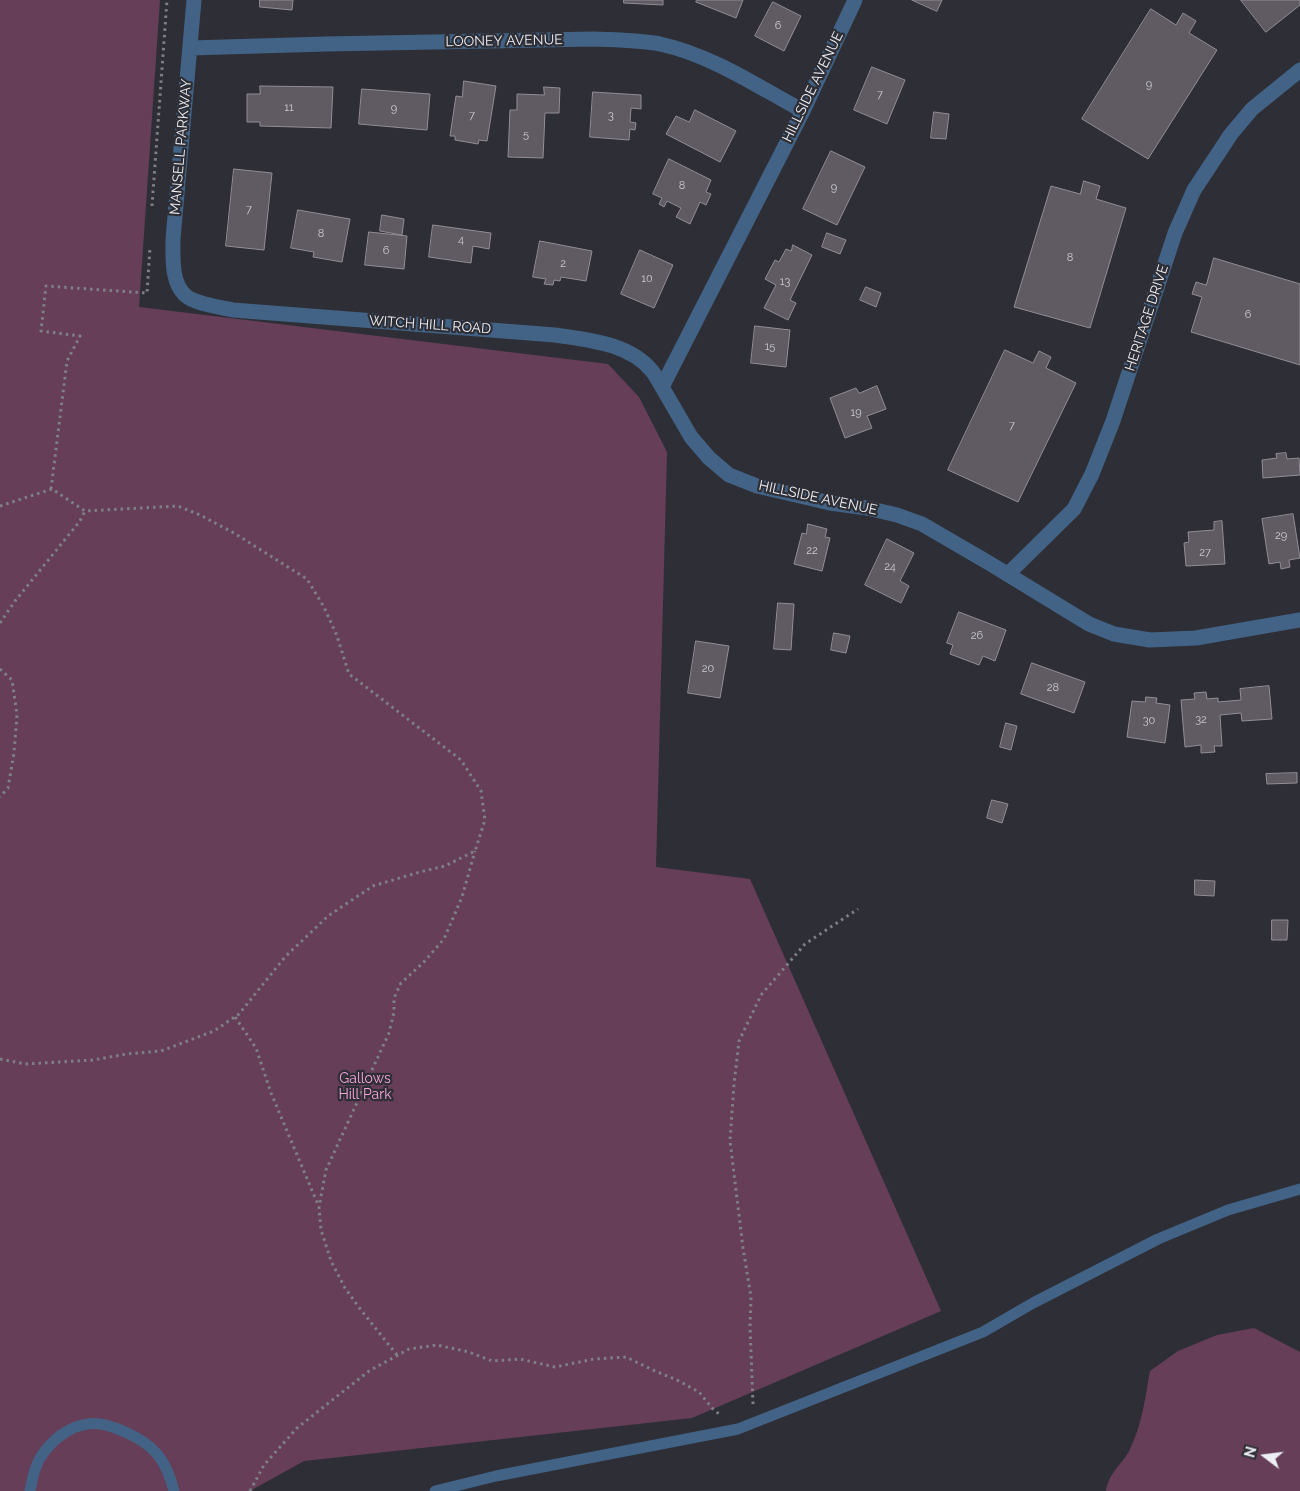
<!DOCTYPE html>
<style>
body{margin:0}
#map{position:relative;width:1300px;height:1491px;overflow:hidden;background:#2e2f36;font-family:Raleway,sans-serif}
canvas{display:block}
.north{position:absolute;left:1240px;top:1431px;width:50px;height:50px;-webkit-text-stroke:4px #2e2f36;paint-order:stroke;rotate:285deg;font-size:14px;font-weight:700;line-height:20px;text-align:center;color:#eeeff4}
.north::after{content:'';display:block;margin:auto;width:18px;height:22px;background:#eeeff4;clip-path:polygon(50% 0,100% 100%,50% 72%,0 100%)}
</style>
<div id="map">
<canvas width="1300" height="1491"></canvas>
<div class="north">N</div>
</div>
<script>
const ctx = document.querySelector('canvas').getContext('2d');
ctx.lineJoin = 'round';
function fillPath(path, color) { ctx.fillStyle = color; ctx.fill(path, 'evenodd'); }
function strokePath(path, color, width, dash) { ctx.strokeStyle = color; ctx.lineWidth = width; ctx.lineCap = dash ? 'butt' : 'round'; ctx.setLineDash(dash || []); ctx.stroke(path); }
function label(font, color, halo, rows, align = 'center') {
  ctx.font = font + ' Raleway,sans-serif'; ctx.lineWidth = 4.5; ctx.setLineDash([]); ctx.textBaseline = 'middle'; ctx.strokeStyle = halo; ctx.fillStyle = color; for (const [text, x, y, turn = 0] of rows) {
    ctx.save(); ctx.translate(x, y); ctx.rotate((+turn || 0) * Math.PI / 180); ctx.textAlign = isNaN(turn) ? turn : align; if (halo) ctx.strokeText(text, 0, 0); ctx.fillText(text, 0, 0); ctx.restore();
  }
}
const green = new Path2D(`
 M0 0H160L139 307 608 364 639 397 667 452 656 867 750 879 941 1311 692 1418 304 1461 250 1491H0Z
 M1254 1328 1300 1352V1491H1106C1109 1472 1121 1466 1129 1451 1142 1426 1145 1398 1150 1371L1178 1351 1217 1335Z`);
const building = new Path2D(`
 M260 0H293L292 10 260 7Z
 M624 0H663V5L624 3Z
 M697 0H743L736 18 696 2Z
 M912 0H942L937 11Z
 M1241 0H1300V5L1266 32Z
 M773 2 801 16 784 51 755 36Z
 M1151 9 1176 25 1183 13 1196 21 1189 33 1217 50 1148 159 1082 119Z
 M872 67 905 80 887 124 854 110Z
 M464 81 496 86 487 141 479 140 478 144 455 140V136H450L456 96 462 97Z
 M260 86 333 87 331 128 260 126V122H247V94H260Z
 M544 87 560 88 559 113H545L543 158 508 157 510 110H517V94L544 95Z
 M362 89 430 94 427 130 359 124Z
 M593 92 641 95V109L631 108 630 122 636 123 635 130 630 129 629 140 590 137Z
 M695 110 736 131 720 162 666 134 676 116 689 122Z
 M934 112 949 114 946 139 931 138Z
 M831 151 865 167 837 225 803 209Z
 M669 159 711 180 706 192 711 194 706 205 700 202 690 224 676 217 681 208 667 201 664 207 659 204 662 198 653 194Z
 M234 169 272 173 264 250 226 246Z
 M1084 181 1100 186 1096 199 1126 208 1090 328 1014 307 1051 186 1080 194Z
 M298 210 350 219 342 262 313 257 314 252 291 248Z
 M382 215 404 219 402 235 380 231Z
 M433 225 491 233 489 249 473 246 471 263 429 257Z
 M369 232 407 236 404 269 365 265Z
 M827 233 846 240 840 254 822 247Z
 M540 241 592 251 586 281 561 277 560 281 554 280 553 285 544 284 546 279 533 277Z
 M793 245 812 255 790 300 796 303 788 320 764 308 776 285 765 279 775 260 779 262 786 249 791 251Z
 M640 250 673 265 654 308 621 294Z
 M1214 258 1300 284V365L1191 332 1202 297 1192 294 1196 282 1206 285Z
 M866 287 881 293 876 307 860 300Z
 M755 326 790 330 786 367 751 363Z
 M1005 350 1033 363 1039 351 1051 357 1046 368 1076 383 1018 502 948 470Z
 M877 386 886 409 867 416 872 428 845 438 830 398 856 388 859 393Z
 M1286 453 1287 459 1299 458 1300 475 1263 478 1262 460 1277 458 1276 454Z
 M1293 514 1300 558 1289 560 1290 567 1281 569 1280 562 1269 564 1262 519Z
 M1222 521 1225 564 1186 566 1184 543 1189 542 1188 532 1214 530V522Z
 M808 524 827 529 825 537 830 538 822 571 794 564 802 533 806 534Z
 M887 539 914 553 900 581 909 586 901 603 865 585Z
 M778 603 794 604 791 650 774 649Z
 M959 612 1006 630 995 661 983 656 979 665 950 654 953 645 947 643Z
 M834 633 850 636 846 653 831 650Z
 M696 641 729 646 720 698 688 693Z
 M1032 663 1085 682 1074 713 1021 694Z
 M1269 686 1272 719 1242 721 1241 713 1220 715 1222 746H1214L1215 752 1201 753V745L1185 747 1181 700 1195 699 1194 693 1206 692 1207 699 1218 698V702L1241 700 1240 689Z
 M1146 697 1157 698 1156 703 1170 705 1165 743 1127 737 1132 701 1145 702Z
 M1006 723 1017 726 1011 750 1000 747Z
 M1297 773V783L1267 784 1266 774Z
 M992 800 1008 804 1002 823 987 818Z
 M1195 880 1215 881 1214 896 1195 895Z
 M1272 920H1288L1287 940H1272Z`);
const path = new Path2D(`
 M152 206 167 0
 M51 489 67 361 80 336 41 331 46 286 147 293 150 247
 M0 506 52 489 85 511 178 506 200 515 234 533 307 579 324 607 337 636 349 674 461 760 481 791 485 820 475 851 445 866 420 872 373 886 328 916 285 957 239 1014 214 1031 161 1051 127 1054 93 1060 25 1064 0 1059
 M0 623 15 601 80 521 85 511
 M0 669 12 680 17 715 14 753 8 788 0 797
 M235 1017 256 1048 271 1093 319 1207
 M397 1355 361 1310 345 1288 331 1261 321 1230 319 1207 326 1170 389 1033 394 1012V998L401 983 423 963 444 939 462 897 475 851
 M753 1404 750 1326 751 1297 743 1248 730 1141 734 1084 739 1041 761 995 805 944 858 909
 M250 1491 264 1465 297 1428 369 1371 409 1349 437 1345 469 1352 492 1361 520 1359 555 1367 594 1359 626 1357 655 1371 677 1380 699 1392 712 1408 719 1414`);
const lane = new Path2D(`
 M30 1491C32 1480 34 1468 40 1458 50 1442 68 1426 88 1424 101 1422 114 1427 125 1432 155 1445 166 1460 174 1491
 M435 1491 496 1476 738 1429 983 1332 1033 1303 1158 1239 1228 1210 1300 1189`);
const street = new Path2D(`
 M194 0 173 239C173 257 171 282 185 295 194 304 221 307 233 310L555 335C588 340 629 343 652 371 656 376 659 382 662 387
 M855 0 803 111 662 387 691 437 709 458 729 475 757 486 830 503 867 508 897 515 922 524 989 563 1089 624 1114 634 1150 640 1196 638 1300 620
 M190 48 326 44 594 39C616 40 638 40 660 44 711 55 757 86 803 111
 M1008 574 1074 509 1092 474 1113 421 1175 233 1194 190 1231 134 1252 109 1300 70`);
const numberNames = [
 ["6",778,26],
 ["9",1149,85],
 ["7",880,95],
 ["11",289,108],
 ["9",394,109],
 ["7",472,116],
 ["3",611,116],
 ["5",526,135],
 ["8",682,186],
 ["9",834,188],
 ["7",249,210],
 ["8",321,234],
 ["4",461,240],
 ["6",386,251],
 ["8",1070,258],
 ["2",563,264],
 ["10",647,279],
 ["13",785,282],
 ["6",1248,315],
 ["15",770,347],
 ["19",856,413],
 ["7",1012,426],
 ["29",1281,536],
 ["22",812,551],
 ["27",1205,553],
 ["24",890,567],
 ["26",977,636],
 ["20",708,669],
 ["28",1053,688],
 ["32",1201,720],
 ["30",1149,721]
];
const streetNames = [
 ["LOONEY AVENUE",504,41,-1],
 ["HILLSIDE AVENUE",813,87,-64],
 ["MANSELL PARKWAY",181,147,-85],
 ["HERITAGE DRIVE",1147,318,-72],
 ["WITCH HILL ROAD",430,325,4],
 ["HILLSIDE AVENUE",818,498,12]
];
const parkNames = [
 ["Gallows",365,1079],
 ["Hill Park",365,1095]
];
fillPath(green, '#663e58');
fillPath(building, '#605b63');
strokePath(building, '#928d96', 1);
strokePath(path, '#7f8086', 3, [2.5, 4]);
strokePath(lane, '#426386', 11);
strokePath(street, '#426386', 15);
label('11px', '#cacad0', null, numberNames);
label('14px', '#eeeff4', '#2e2f36', streetNames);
label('14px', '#f9a3db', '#2e2f36', parkNames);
</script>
